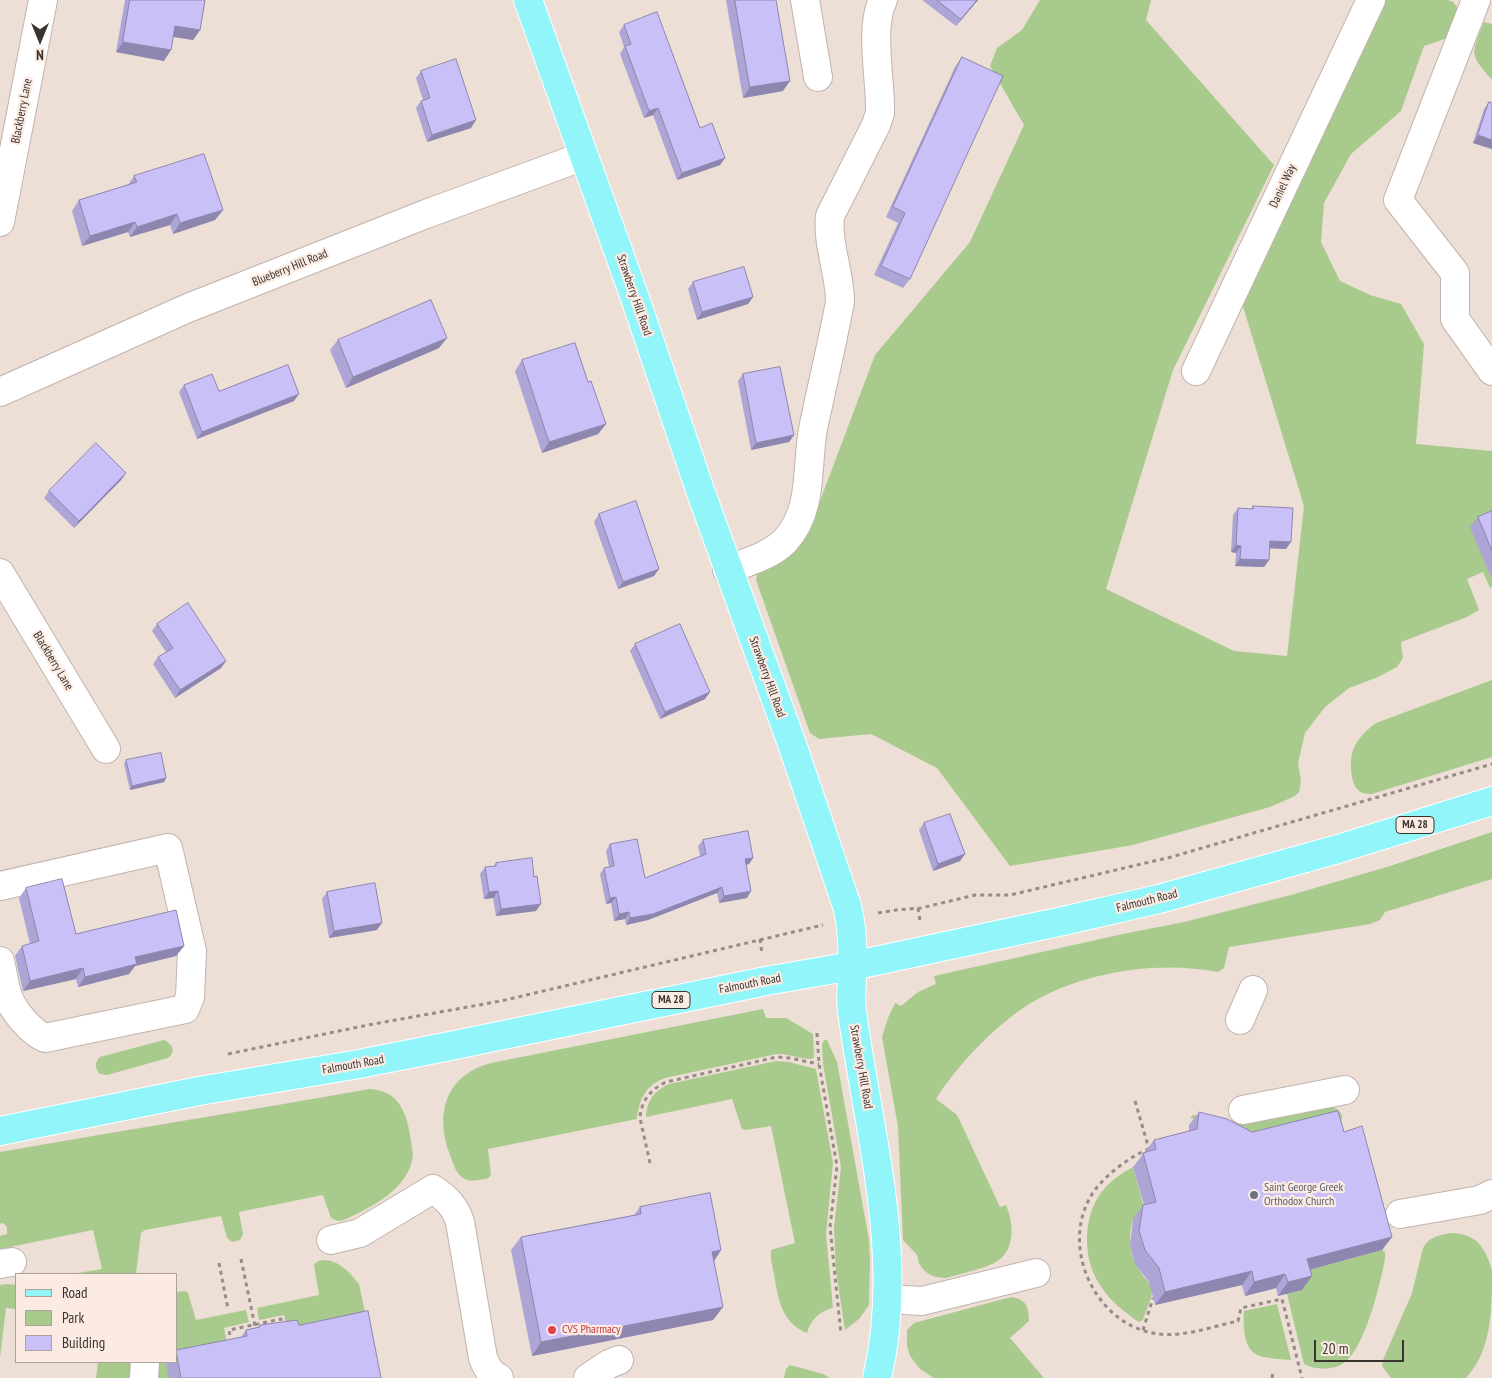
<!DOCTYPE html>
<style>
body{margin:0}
#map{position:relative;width:1492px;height:1378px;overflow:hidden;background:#edded6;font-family:"PT Sans Narrow",sans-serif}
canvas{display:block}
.legend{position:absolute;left:15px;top:1273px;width:162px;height:90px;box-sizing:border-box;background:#fbebe3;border:1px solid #ada19b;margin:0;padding:6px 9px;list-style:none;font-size:15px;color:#393330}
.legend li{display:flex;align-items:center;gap:10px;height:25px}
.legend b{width:25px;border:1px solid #ada19b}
.north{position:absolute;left:15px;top:15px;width:50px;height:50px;-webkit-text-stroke:4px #fbebe3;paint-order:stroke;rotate:180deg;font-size:14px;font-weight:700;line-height:20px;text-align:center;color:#393330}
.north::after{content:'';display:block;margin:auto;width:18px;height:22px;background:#393330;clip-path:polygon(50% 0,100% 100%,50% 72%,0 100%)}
.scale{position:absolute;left:1314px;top:1340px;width:90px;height:22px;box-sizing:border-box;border:2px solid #393330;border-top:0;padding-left:6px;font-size:15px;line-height:18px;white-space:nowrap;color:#393330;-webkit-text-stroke:4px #fbebe3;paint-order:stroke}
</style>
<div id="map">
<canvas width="1492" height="1378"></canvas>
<ul class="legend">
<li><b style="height:6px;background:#92f5fa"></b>Road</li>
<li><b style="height:14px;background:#a8cb8d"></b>Park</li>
<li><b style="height:14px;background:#c9c0f8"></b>Building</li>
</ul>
<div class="north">N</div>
<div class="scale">20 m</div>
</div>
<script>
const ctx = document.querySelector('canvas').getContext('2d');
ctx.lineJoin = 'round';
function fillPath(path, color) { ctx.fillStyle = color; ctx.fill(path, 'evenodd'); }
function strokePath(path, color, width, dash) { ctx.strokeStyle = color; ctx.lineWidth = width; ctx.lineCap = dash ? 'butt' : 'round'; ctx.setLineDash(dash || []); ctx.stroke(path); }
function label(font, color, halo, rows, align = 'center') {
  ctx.font = font + ' "PT Sans Narrow",sans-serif'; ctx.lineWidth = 4.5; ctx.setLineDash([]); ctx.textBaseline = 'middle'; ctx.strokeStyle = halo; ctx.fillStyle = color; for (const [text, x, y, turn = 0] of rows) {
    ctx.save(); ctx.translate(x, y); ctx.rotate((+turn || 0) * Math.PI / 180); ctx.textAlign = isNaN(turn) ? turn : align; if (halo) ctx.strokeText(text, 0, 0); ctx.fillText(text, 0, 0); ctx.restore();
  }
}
const green = new Path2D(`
 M1040 0H1151L1146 20 1274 165 1173 370 1106 589 1234 651 1287 656 1304 506 1241 300 1382 0H1448L1453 2 1458 9 1447 38 1424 46 1401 111 1351 154 1324 203 1321 242 1340 281 1370 295 1401 304 1424 344 1416 444 1492 451V519L1471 527 1492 580V587L1490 588 1483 572 1467 579 1479 610 1467 617 1401 642 1403 658 1397 667 1378 677 1349 688 1325 707 1305 733 1298 763 1301 781 1299 792 1295 796 1270 807 1133 845 1010 866 937 768 871 734 819 739 810 733 756 580 757 574 769 568 806 538 875 355 970 242 1024 125 990 66 997 48 1022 30Z
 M1484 22 1492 24V80C1469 53 1471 55 1484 22Z
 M1492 680V757L1372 794C1369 794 1364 794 1361 792 1350 786 1350 765 1352 754 1355 741 1366 730 1376 723Z
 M1492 832V879L1385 912 1380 920 1370 924 1229 947 1224 968 1218 972C1157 960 1082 972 1029 1004 996 1025 957 1065 936 1099L956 1114 959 1119 1000 1207 1006 1205C1013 1222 1016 1247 999 1260 989 1268 959 1274 946 1278 935 1278 924 1274 919 1263 917 1258 919 1260 917 1255 913 1250 907 1245 903 1240L898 1127 882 1037 888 1018 895 1003 901 1006 918 992 936 984 934 976 1123 934 1184 922 1291 895 1390 866Z
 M763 1009 766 1018H786L813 1034 814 1057 812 1059C800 1059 789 1054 777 1054L665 1078C646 1085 639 1099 637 1119L488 1149 491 1175C488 1180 484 1179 478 1180 473 1181 467 1181 463 1178 455 1173 453 1162 450 1155 434 1113 446 1075 491 1063Z
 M164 1040C173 1044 176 1052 168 1058L107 1075 100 1074C95 1069 94 1063 100 1057Z
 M824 1040H827L837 1062 869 1240 870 1262 869 1305 859 1319 845 1330 836 1271 834 1227 841 1167 823 1064 822 1045Z
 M776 1061 789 1062 816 1069 833 1163 826 1234 833 1308C820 1311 811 1319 807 1333 782 1324 778 1298 774 1274 772 1266 770 1258 771 1250L795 1243 771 1126 746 1130 742 1129 732 1099 646 1117C647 1100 654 1091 669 1084Z
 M370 1089C407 1091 409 1127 413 1155 409 1190 371 1207 344 1220L338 1221 331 1218 323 1195 239 1212 243 1234 240 1240 232 1242 227 1238 221 1216 145 1230 141 1233 136 1274H72L102 1269 93 1230 0 1249V1236L7 1234V1227L3 1223 0 1224V1152C123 1130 247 1111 370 1089Z
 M1322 1106C1332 1106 1336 1106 1342 1115L1341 1122 1245 1135 1204 1121 1190 1118 1193 1115 1218 1119 1238 1124 1308 1107Z
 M1133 1167 1146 1215 1133 1219C1127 1239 1130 1258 1142 1274 1146 1280 1151 1283 1152 1291 1152 1299 1145 1312 1143 1320L1139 1322C1124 1312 1110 1301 1100 1285 1083 1260 1083 1222 1098 1197 1107 1183 1120 1174 1133 1167Z
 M1451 1233C1477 1234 1485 1247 1492 1270 1492 1310 1492 1350 1466 1378H1391L1382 1366 1383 1360 1412 1293 1423 1248C1429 1237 1439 1235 1451 1233Z
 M1382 1250 1385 1252V1258C1381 1282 1365 1347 1345 1362 1334 1371 1315 1370 1304 1364L1287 1294 1302 1290 1298 1273Z
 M324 1260C340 1261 349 1272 359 1284L379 1378 288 1333 284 1315 259 1320 257 1308 319 1295 314 1265 318 1261Z
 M7 1284 16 1285V1309L6 1308 0 1358V1285Z
 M185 1291 188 1293 196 1320 246 1310 249 1322 224 1328 229 1352 169 1378H156V1362H176V1292Z
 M1011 1297C1026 1299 1029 1307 1029 1321L1010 1338 1044 1378H934L920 1369 910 1356 907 1346V1330L914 1323Z
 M1277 1304 1291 1360C1281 1359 1270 1359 1260 1356 1243 1351 1243 1326 1244 1311Z
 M98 1362H133L132 1378H96Z
 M790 1365 823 1374 830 1378H784L786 1369Z`);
const path = new Path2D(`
 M918 908 920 921
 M878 913 896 910 921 908 975 895H1010L1171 857 1492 764
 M760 939 762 954
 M817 1033 819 1064 837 1166 830 1227 841 1334
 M228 1054 368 1025 501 1001 823 925
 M1135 1101 1149 1149
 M1149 1149C1130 1156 1101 1178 1091 1196 1061 1246 1093 1318 1148 1332 1177 1340 1210 1327 1238 1321L1241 1308 1282 1299 1302 1378
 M650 1163 640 1118C641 1101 651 1089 666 1082L777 1057 789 1058 819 1064
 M241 1259 256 1331
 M219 1263 228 1309
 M1143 1330 1153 1298
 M231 1343 229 1330 281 1319 282 1326
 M1272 1378 1273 1372`);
const minor = new Path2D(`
 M805 0 818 77
 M1476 0 1398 200 1455 273V319L1492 371
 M0 222 43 0
 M1196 371 1371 0
 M0 392 188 308 426 214 584 156
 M727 570C747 562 770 556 785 541 814 510 806 466 813 429 822 386 832 344 840 302 840 273 827 245 830 216L876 125 880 113C881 80 869 28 883 0
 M0 573 106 749
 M0 886 168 848 192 951 190 997 185 1009 45 1038C31 1032 13 1011 8 996 4 985 3 972 0 961
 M1240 1020 1253 990
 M1243 1110 1345 1090
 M1400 1214 1480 1200 1492 1194
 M331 1240 360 1233 433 1189C446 1198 455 1206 460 1222L483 1358C487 1368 490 1373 499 1378
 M0 1264 12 1262
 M887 1299 922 1301 1036 1273
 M144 1378 145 1362
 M588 1378 609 1364 619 1360`);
const major = new Path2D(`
 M528 0 635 298 700 490 792 744 847 906C853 928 853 953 852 977 852 988 850 1000 852 1011 868 1131 906 1257 877 1378
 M0 1131 199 1091 359 1064 450 1046 766 981 852 966 1063 921 1159 899 1338 849 1492 801`);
const wall = new Path2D(`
 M125 0H205L200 30 193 40 173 37 164 61 116 52Z
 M726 0H776L783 91 743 98Z
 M922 0H978L956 26Z
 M624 25 700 128 725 158 720 165 677 180 653 115 644 118 620 54 624 47 619 32Z
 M962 57 910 279 903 288 874 275 898 223 886 217 955 67Z
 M421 71 471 128 427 142 416 108 421 101 423 100 416 78Z
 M1489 102 1492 149 1473 143 1484 109Z
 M134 176 223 210 215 220 173 234 170 225 130 237 128 232 82 246 72 211 79 200 128 185Z
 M693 282 753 297 748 304 697 320 688 289Z
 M338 340 439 348 346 388 330 350Z
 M522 360 588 382 606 424 598 434 542 453 515 371Z
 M743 374 794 435 789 442 751 450 738 381Z
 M184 385 219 391 294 401 197 439 179 392Z
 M126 473 121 480 74 528 44 498 49 491Z
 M1253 506 1286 549 1270 548 1269 560 1264 567 1235 566 1236 553 1231 552 1233 515 1238 508 1251 509Z
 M1492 511V580L1470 527 1478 517Z
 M599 514 654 576 618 589 594 522Z
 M157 624 226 661 221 668 175 698 153 664 158 657 166 652 152 631Z
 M635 644 710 692 705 699 660 719 630 651Z
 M126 760 166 778 164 782 130 790 124 764Z
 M924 823 965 854 960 861 933 871 919 830Z
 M703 840 753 858 749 864 746 865 747 898 719 903 717 893 648 920 626 925 625 919 614 921 611 903 606 904 600 874 604 868 609 867 606 851 610 844 645 878 700 856 698 846Z
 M496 863 536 911 496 916 493 898 484 899 480 874 485 867H493Z
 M26 888 76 934 184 946 176 956 135 966 129 974 78 987 76 979 23 991 15 956 22 946 30 944 19 898Z
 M327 892 377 930 329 938 322 899Z
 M1199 1112 1252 1132H1344L1392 1237 1382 1250 1310 1269 1302 1290 1278 1296 1276 1288 1245 1296 1242 1285 1155 1305 1149 1282 1135 1264 1130 1245 1133 1219 1144 1205 1133 1167 1154 1140 1189 1131V1125Z
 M640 1207 721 1250 714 1261 723 1307 713 1320 532 1356 511 1250 521 1237 634 1215Z
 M260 1325H299L381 1378H169L166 1364 168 1362H176V1350L241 1337 246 1330 258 1327Z`);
const shadedWall = new Path2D(`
 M977 0H978L956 26 961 19Z
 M175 26 200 30 193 40 168 36Z
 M123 42 171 50 164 61 116 52Z
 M790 81 783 91 743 98 750 87Z
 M658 108 653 115 644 118 649 111Z
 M476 120 471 128 427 142 432 135Z
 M1478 135 1492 140V149L1473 143Z
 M725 158 720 165 677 180 682 173Z
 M223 210 215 220 173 234 180 223Z
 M177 214 170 225 130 237 137 227Z
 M135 222 128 232 82 246 90 236Z
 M753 297 748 304 697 320 702 312Z
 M447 338 439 348 346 388 353 377Z
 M299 394 294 401 197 439 202 432Z
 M606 424 598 434 542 453 549 442Z
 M794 435 789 442 751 450 756 443Z
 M126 473 121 480 74 528 79 521Z
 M1270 541 1291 542 1286 549 1265 548Z
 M1236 545 1241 546 1236 553 1231 552Z
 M1240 559 1269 560 1264 567 1235 566Z
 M659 569 654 576 618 589 623 582Z
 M226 661 221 668 175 698 180 690Z
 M710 692 705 699 660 719 665 712Z
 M166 778 164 782 130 790 132 786Z
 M965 854 960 861 933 871 938 864Z
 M753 858 749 864 741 866 745 859Z
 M722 887 717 893 648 920 626 925 630 918Z
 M498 891 493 898 484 899 489 892Z
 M751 891 747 898 719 903 724 896Z
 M616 897 611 903 606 904 610 898Z
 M541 904 536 911 496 916 501 909Z
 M629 912 625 919 614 921 619 914Z
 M382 923 377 930 329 938 334 931Z
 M184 946 176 956 135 966 129 974 78 987 85 977 135 957Z
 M83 968 76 979 23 991 30 981Z
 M1392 1237 1382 1250 1298 1273 1307 1259Z
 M721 1250 712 1264V1252Z
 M1252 1271 1242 1285 1155 1305 1165 1292Z
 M1285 1274 1276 1288 1245 1296 1254 1282Z
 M1312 1276 1302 1290 1278 1296 1288 1282Z
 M723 1307 713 1320 532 1356 541 1342Z`);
const building = new Path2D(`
 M130 0H205L200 30 175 26 171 50 123 42Z
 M735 0H776L790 81 750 87Z
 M937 0H977L961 19Z
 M657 12 700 128 712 123 725 158 682 173 658 108 649 111 625 46 631 44 624 25Z
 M962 57 1003 76 910 279 881 266 905 213 893 207Z
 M456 59 476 120 432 135 421 101 430 98 421 71Z
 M1489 102 1492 103V140L1478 135Z
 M204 154 223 210 180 223 177 214 137 227 135 222 90 236 79 200 137 182 134 176Z
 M744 267 753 297 702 312 693 282Z
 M431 300 447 338 353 377 338 340Z
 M575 343 588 382 591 381 606 424 549 442 522 360Z
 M288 365 299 394 202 432 184 385 212 374 219 391Z
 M780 367 794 435 756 443 743 374Z
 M96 443 126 473 79 521 49 491Z
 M636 501 659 569 623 582 599 514Z
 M1253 506 1293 508 1291 542 1270 541 1269 560 1240 559 1241 546 1236 545 1238 508 1253 509Z
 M1492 511V551L1478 517Z
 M188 603 226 661 180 690 158 657 173 648 157 624Z
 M680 624 710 692 665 712 635 644Z
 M161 753 166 778 132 786 126 760Z
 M950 814 965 854 938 864 924 823Z
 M748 831 753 858 745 859 751 891 724 896 722 887 653 914 630 918 629 912 619 914 616 897 610 898 604 868 614 866 610 844 637 839 645 878 706 854 703 840Z
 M532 858 534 877 537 876 541 904 501 909 498 891 489 892 485 867 496 866V863Z
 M62 879 76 934 176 910 184 946 135 957 137 964 85 977 83 968 30 981 22 946 39 941 26 888Z
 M375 883 382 923 334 931 327 892Z
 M1338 1111 1344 1132 1362 1126 1392 1237 1307 1259 1312 1276 1288 1282 1285 1274 1254 1282 1252 1271 1165 1292 1159 1268 1145 1250 1139 1231 1143 1205 1156 1202 1143 1153 1156 1149 1154 1140 1197 1129 1199 1112 1227 1119 1252 1132Z
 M710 1193 721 1250 712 1252 723 1307 541 1342 521 1237 641 1214 640 1207Z
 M368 1311 381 1378H181L176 1350 247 1336 246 1330 260 1327V1325L297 1320 299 1325Z`);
const markers = [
 [1254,1195,5,"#6b7280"],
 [552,1330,5,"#e0444e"]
];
const shields = [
 [1415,825,38],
 [671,1000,38]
];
const shieldNames = [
 ["MA 28",1415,825],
 ["MA 28",671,1000]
];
const streetNames = [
 ["Blackberry Lane",22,111,-79],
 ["Daniel Way",1283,186,-65],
 ["Blueberry Hill Road",290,268,-22],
 ["Strawberry Hill Road",634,295,71],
 ["Blackberry Lane",53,661,59],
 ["Strawberry Hill Road",767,677,70],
 ["Falmouth Road",1147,901,-14],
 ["Falmouth Road",750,984,-11],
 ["Falmouth Road",353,1065,-10],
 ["Strawberry Hill Road",861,1067,80]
];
const worshipNames = [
 ["Saint George Greek",1264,1188],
 ["Orthodox Church",1264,1202]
];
const healthNames = [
 ["CVS Pharmacy",562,1330]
];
fillPath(green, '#a8cb8d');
strokePath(minor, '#c2b3ab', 30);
strokePath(major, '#fff', 30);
strokePath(path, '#978c87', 3, [4, 4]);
strokePath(minor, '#fff', 28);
strokePath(major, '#92f5fa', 28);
fillPath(wall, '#ada5d5');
fillPath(shadedWall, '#8d86ae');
fillPath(building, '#c9c0f8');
strokePath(building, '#8d86ae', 1);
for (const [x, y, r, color] of markers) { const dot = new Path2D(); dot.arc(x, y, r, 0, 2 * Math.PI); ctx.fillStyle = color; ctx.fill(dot); strokePath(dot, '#fbebe3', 2); }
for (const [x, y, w] of shields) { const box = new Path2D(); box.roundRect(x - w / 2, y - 8.5, w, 17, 4); ctx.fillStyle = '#fbebe3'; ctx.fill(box); strokePath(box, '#393330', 1); }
label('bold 11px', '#393330', null, shieldNames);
label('12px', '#393330', '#fbebe3', streetNames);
label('12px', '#5b616d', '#fbebe3', worshipNames, 'left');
label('12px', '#be3a42', '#fbebe3', healthNames, 'left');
</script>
